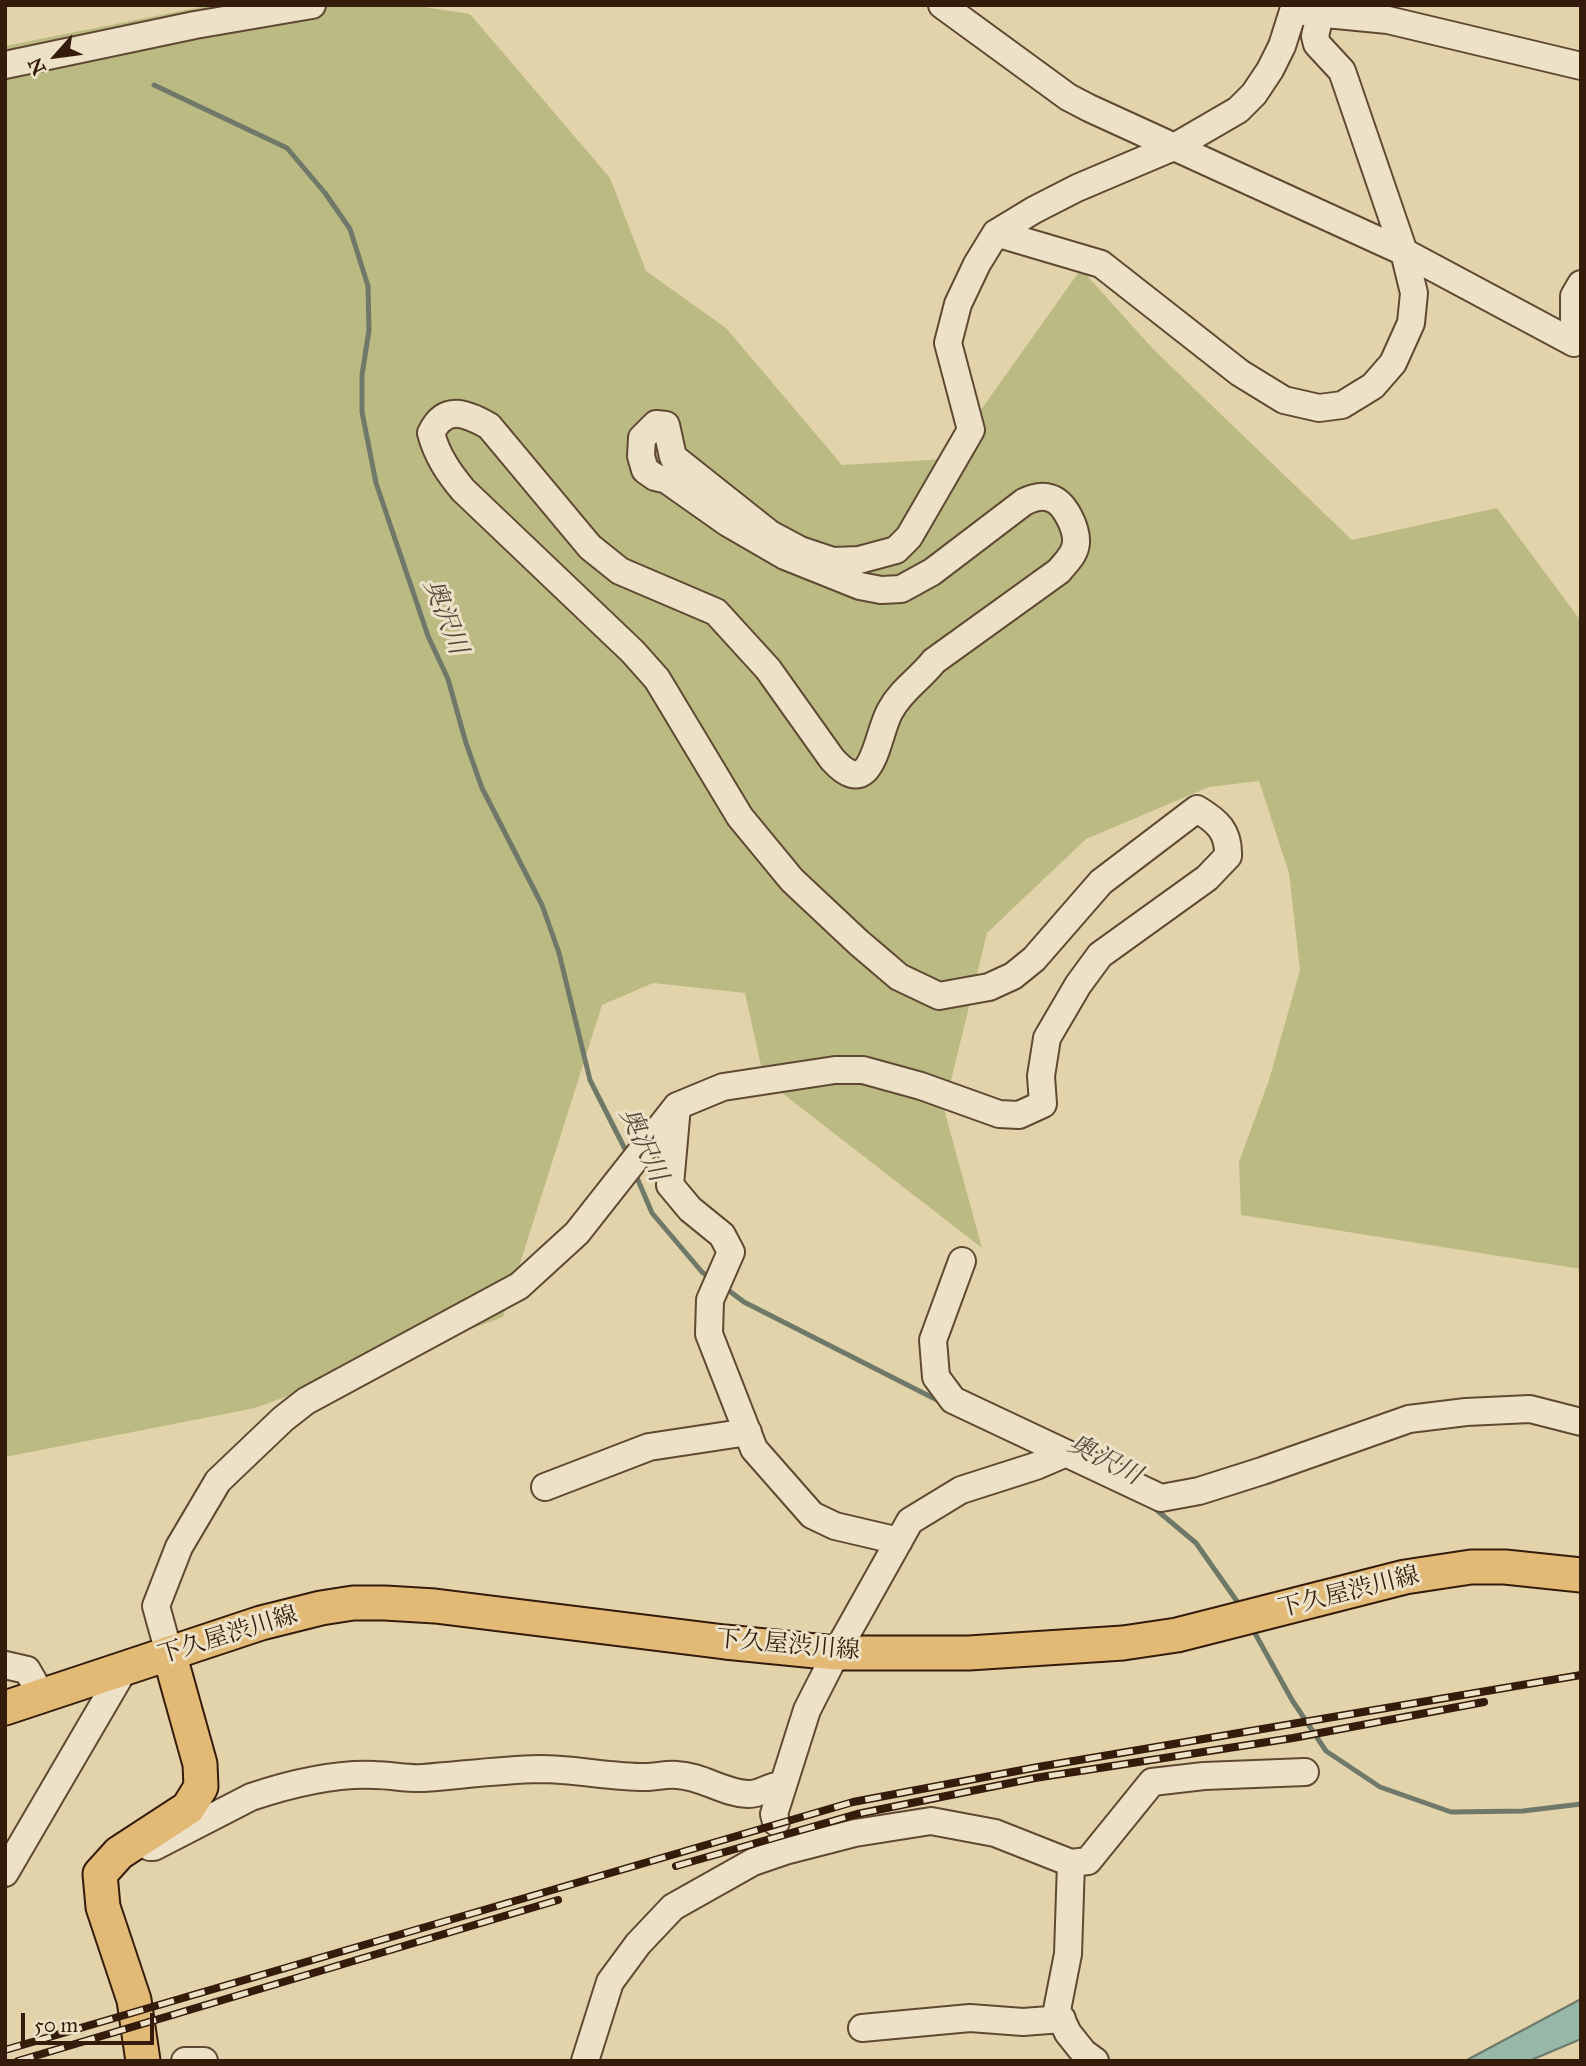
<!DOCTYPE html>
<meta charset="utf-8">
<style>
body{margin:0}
#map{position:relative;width:1586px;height:2066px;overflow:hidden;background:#e3d3ab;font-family:"IM FELL Great Primer",serif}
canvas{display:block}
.frame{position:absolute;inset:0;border:7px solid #341b0a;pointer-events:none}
.north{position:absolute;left:21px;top:21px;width:70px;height:70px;-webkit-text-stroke:5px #ede2c8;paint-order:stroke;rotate:242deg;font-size:19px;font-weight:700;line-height:28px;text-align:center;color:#341b0a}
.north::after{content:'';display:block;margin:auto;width:24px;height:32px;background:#341b0a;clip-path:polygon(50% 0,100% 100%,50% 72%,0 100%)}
.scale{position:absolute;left:21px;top:2013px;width:133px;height:32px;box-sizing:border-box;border:4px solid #341b0a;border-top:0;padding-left:9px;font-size:21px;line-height:24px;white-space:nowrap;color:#341b0a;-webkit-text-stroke:5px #ede2c8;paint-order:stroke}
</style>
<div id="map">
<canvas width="1586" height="2066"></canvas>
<div class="frame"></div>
<div class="north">N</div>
<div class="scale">50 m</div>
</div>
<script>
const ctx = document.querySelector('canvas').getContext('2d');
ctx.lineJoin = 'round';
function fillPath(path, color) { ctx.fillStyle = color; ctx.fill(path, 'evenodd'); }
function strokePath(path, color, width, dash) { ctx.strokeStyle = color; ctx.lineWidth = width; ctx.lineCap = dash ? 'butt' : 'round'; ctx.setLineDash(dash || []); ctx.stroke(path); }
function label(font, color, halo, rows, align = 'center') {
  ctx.font = font + ' "IM FELL Great Primer","Noto Serif JP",serif'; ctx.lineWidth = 6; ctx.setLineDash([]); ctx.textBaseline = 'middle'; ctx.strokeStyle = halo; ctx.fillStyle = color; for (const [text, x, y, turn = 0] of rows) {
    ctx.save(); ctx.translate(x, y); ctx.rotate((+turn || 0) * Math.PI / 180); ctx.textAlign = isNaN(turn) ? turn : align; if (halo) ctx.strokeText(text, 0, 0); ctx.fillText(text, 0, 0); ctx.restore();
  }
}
const green = new Path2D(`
 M211 5H411L470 14 610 178 646 271 726 328 842 465 946 459 1081 269 1154 350 1352 540 1497 508 1581 621V1269L1241 1215 1239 1162 1269 1080 1300 970 1289 873 1259 781 1209 787 1086 839 987 933 944 1109 982 1248 764 1079 745 993 653 983 602 1005 503 1317 255 1408 5 1457V46Z`);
const water = new Path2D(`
 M1581 1999V2039L1529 2061H1465Z`);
const stream = new Path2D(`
 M154 85 287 148 325 193 350 229 368 286 369 330 362 375V412L376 483 428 636 448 679 466 743 482 788 542 905 559 953 590 1080 628 1155
 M635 1173 652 1213 702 1272 710 1278
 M724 1287 744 1302 941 1402
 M1153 1507 1196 1543 1241 1607
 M1252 1628 1292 1700 1326 1751 1380 1787 1451 1812 1523 1811 1581 1804`);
const minor = new Path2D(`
 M942 5 1068 97 1089 108 1404 252 1414 293 1411 323 1393 363 1373 386 1342 405 1319 408 1284 400 1240 373 1101 264 996 233
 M1305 12 1388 20 1581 66
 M1320 15 1315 36 1317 44 1342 71 1404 252 1574 343V296L1581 284
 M5 65 195 25 312 5
 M677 1106 670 1185 690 1209 722 1235 731 1252 710 1300 709 1334 754 1449 812 1515 835 1526 899 1541
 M962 1261 933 1340 936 1377 953 1400 1161 1498 1199 1491 1262 1471 1409 1419 1466 1412 1530 1409 1581 1422
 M545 1487 649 1447 748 1432
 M169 1653 156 1606 179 1547 218 1481 283 1419 306 1401 519 1286 577 1233 677 1106 723 1087 835 1070H863L921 1086 999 1114 1019 1115 1043 1104 1041 1076 1047 1038 1078 985 1100 955 1207 878 1228 856C1229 831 1217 821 1197 809L1101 882 1034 959 1013 976 989 987 939 996 899 977 858 942 792 880 740 817 657 679 633 652 463 490C449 473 437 456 431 433 445 404 466 413 489 426L590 547 620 571 716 612 768 669 832 759C873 805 876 736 890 711 901 690 920 679 934 661L1059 571C1066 562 1075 555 1076 543 1077 529 1065 502 1050 498 1041 495 1032 498 1024 502L932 572 901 589 881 590 860 586 785 556 728 523 667 480 655 477 645 470 641 456 642 438 656 424 666 425 673 457 770 534 800 550 833 561 859 560 896 550 909 537 971 430 948 343 958 304 977 264 996 233 1034 210 1077 188 1176 146 1238 110 1254 94 1270 70 1282 46 1295 5
 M5 1665 27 1670 42 1696
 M776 1822 774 1814 807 1710 836 1653 910 1521 961 1490 1036 1466 1064 1454
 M147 1842 150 1847H154L251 1797C290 1784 334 1773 375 1775 391 1775 407 1779 423 1778 462 1775 500 1770 539 1769 575 1769 610 1777 645 1777 656 1777 666 1774 677 1775 702 1776 723 1793 748 1794 761 1795 771 1784 783 1786
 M5 1873 123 1671
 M862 2028 970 2018 1023 2022 1062 2019
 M185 2061H204
 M585 2061 610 1982 638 1944 673 1907 753 1862 785 1851 855 1833 931 1821 995 1833 1071 1863
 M1095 2061 1084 2053 1068 2033 1057 2010 1068 1954 1071 1863 1088 1861 1152 1782 1204 1776 1305 1772`);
const major = new Path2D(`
 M5 1708 261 1623 321 1608 353 1603H385L435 1606 725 1642 836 1653H969L1123 1643 1177 1635 1405 1577 1471 1567H1505L1581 1575
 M143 2061 134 2000 103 1907 100 1874 119 1853 188 1808 201 1787 200 1764 169 1653`);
const rail = new Path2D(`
 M676 1866 857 1814 1035 1778 1293 1738 1484 1702
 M5 2050 853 1802 1038 1767 1581 1675
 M18 2061 558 1900`);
const streetNames = [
 ["下久屋渋川線",1349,1593,-14],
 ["下久屋渋川線",228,1636,-17],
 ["下久屋渋川線",788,1646,5]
];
const waterNames = [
 ["奥沢川",444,617,69],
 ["奥沢川",642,1145,65],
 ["奥沢川",1104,1461,27]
];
fillPath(green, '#bcba83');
fillPath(water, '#95b8a8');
strokePath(water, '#6e7969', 2);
strokePath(stream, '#6e7969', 5);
strokePath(minor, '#604932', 30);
strokePath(major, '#341b0a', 37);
strokePath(minor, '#ede2c8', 26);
strokePath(major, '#e2ba76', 33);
strokePath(rail, '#341b0a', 8);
strokePath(rail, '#ede2c8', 5, [16]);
label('24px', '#341b0a', '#ede2c8', streetNames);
label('italic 26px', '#514a39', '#ede2c8', waterNames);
</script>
